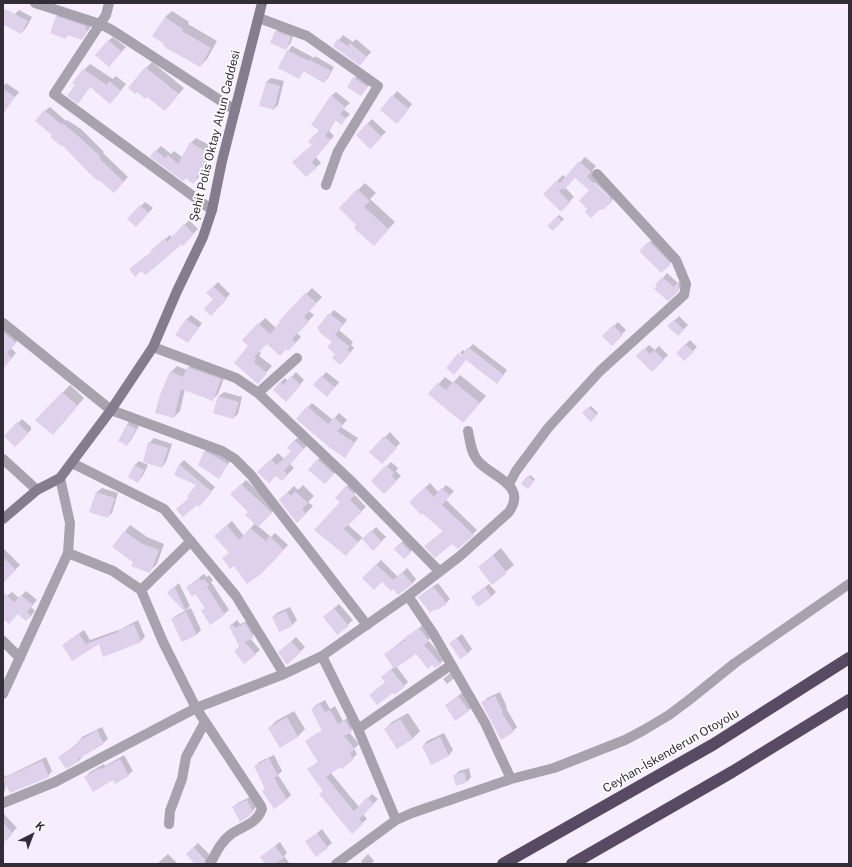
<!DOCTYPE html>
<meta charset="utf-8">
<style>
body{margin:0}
#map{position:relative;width:852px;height:867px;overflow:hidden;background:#f6edfe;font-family:"Public Sans",sans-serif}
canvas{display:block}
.frame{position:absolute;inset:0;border:4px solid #332d38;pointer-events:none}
.north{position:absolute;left:12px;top:815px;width:40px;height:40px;-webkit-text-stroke:3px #fefefe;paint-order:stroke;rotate:42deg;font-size:11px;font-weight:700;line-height:16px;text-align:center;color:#332d38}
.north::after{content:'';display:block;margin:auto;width:14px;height:18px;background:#332d38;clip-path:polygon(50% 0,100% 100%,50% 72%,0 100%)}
</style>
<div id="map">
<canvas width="852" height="867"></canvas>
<div class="frame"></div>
<div class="north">K</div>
</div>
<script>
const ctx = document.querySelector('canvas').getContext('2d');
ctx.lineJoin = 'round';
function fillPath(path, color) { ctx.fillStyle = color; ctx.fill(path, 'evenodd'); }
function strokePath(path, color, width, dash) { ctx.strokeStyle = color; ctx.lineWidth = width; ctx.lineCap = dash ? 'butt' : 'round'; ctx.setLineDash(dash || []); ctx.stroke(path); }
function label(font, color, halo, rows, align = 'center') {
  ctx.font = font + ' "Public Sans",sans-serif'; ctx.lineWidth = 3.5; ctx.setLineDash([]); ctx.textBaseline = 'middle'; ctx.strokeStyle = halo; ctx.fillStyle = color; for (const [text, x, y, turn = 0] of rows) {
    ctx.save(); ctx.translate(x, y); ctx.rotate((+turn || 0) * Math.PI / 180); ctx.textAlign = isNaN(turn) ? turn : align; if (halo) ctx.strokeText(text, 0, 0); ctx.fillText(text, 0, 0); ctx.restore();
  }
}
const shadow = new Path2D(`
 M19 10 32 17 26 28 21 33 15 14Z
 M172 11 189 22 188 24 217 41 207 59 200 66 165 17Z
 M61 13 92 25 82 39 69 34 65 38 56 17Z
 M280 27 295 32 290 44 286 48 276 32Z
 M343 35 353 42 356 39 371 52 360 64 334 46Z
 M113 37 126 47 109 66 108 41Z
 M292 46 314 58 315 56 334 67 328 78 324 82 304 71 299 77 288 51Z
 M152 62 184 88 170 104 147 96 137 91 146 68Z
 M90 64 113 79 116 76 126 84 116 97 91 86 78 102 84 70Z
 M359 73 371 82 361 95 348 86Z
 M271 78 284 81 278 105 274 109 266 82Z
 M6 83 19 92 7 107 3 104V87Z
 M397 91 412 104 401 118 393 96Z
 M336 92 350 103 343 109 350 114 342 123 336 119 329 131 334 136 316 157 321 163 306 176 313 144 320 130 331 96Z
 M50 107 66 121 67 120 81 129 104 152 103 153 128 177 114 192 54 135 45 111Z
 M372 119 386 132 370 147 357 135Z
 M196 138 215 148 198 178 193 183 156 151 161 146 171 154 174 151 183 158 191 143Z
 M585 157 596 166 592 171 617 195 603 209H589L590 190 575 176 565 187 574 197 561 210 544 194 563 175 566 178ZM595 183 610 197 608 198 593 184Z
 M365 183 376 193 370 199 395 222 381 237 358 225 340 208Z
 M145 202 153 208 136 226 128 219Z
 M559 215 564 219 553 230 549 226Z
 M189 220 198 229 183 244 182 243 152 251 170 235 172 238Z
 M657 235 677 257 661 272 641 251Z
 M667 273 678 283 682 279V286L677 291 657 285Z
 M218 282 230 294 211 314 215 299 208 293Z
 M312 288 322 297 309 311 314 315 297 333 301 337 288 350 286 348 267 343 259 351 261 353 259 356 272 366 258 382 249 346 243 340 265 318 276 328 281 322 280 321Z
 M334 310 347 320 339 330 353 342 351 345 354 348 344 360 337 354 333 342 318 328Z
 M191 315 202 323 188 342 186 320Z
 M679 316 688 325 678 335 669 326Z
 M3 322 20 338 11 348 16 353 9 361 3 364Z
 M618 322 626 330 612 344 604 336Z
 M690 340 697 347 684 360 677 353Z
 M473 344 507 370 501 378 466 359 465 360 466 358 460 353 463 350 466 352Z
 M649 345 655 350 659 346 668 355 652 371 637 356Z
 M194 361 226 373 218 394 212 400 185 389 180 411 174 417 171 372 177 366 187 370Z
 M296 372 304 380 290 396 280 383 285 378 288 381Z
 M326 372 339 382 332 391 315 385Z
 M460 375 486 396 463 422 429 394 445 377 453 383Z
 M70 385 84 398 60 426 37 420Z
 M224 392 242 397 238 414 233 418 214 413 219 396Z
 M312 403 333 420 339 413 347 420 341 427 358 438 345 456 308 407Z
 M591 406 598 413 591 420 584 413Z
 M22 419 31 427V430L15 446 5 436Z
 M132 420 140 424 131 440 127 445V424Z
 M390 432 400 443 382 462 371 452Z
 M301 435 310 442 290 464 294 468 282 480 276 475 259 472 278 453 284 459 293 451 294 441Z
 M154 438 172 444 166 462 162 467 149 443Z
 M208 448 231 460 219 477 204 452Z
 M322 455 338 469 330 478 318 460Z
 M184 460 215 487 203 501 197 503 190 498 198 484 176 475 180 464Z
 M139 461 148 465 142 477 138 481 129 477 135 465Z
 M391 462 398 468 396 471 401 476 384 493 372 481Z
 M530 475 535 479 530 486 522 484Z
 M246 480 276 508 258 526 271 537 275 533 288 545 260 573 234 565 230 553 220 531 232 521 244 536 255 523 249 512 232 494Z
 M351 482 359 489 354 494 366 507 347 524 364 539 376 527 386 537 373 549 362 538 346 555 341 502 336 498Z
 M430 483 439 493 446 485 454 491 446 500 477 530 458 548 444 531 410 502Z
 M303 485 314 496 308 502 313 506 297 522 280 500 294 486 298 490Z
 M102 488 118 493 112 513 107 517 91 511 97 492Z
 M130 525 147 537 164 544 157 564 149 572 113 547Z
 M406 538 415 547 404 558 395 549Z
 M3 548 20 565 3 582Z
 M501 548 514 565 492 583 479 567Z
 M381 560 398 577 407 568 416 579 412 584 393 588 382 580 363 578Z
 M204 574 207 577 209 575 213 580 211 582 229 610 224 614 202 611 206 607 192 583Z
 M179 583 190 606 186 610 191 608 201 630 197 634 182 641 172 619 177 615 185 611 168 593Z
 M438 583 450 599 446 603 424 593Z
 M489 584 496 592 491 597 477 593Z
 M26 591 37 600 31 607 35 611 31 616 26 620 18 613 3 617V601L7 596 12 592 19 598Z
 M339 604 353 620 337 634 328 613Z
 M290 607 297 620 292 625 273 617 277 613Z
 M138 620 145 637 141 641 99 642 72 659 63 645 68 641 84 630 90 640 121 629Z
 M237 620 240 624 250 620 257 632 250 638 260 650 255 654 235 651 240 646 230 626Z
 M424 624 433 636 428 640 444 659 440 664 416 653 396 666 408 682 404 686 386 682 387 673 394 667 385 654Z
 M462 634 472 649 467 654 450 643Z
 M296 637 305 647 300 652 284 648Z
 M454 670 457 676 447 684 443 679Z
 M463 692 473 706 468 711 446 705Z
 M500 692 507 707 506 708 517 727 513 731 482 703 487 698Z
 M325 700 330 709 335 706 343 721 350 716 356 726 349 732 359 744 354 749 357 754 353 758 331 773 359 807 372 794 378 799 363 814 367 819 352 832 309 770 319 761 307 741 311 737 323 730 312 709 316 705Z
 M294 711 305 729 298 736 280 747 269 728 276 721Z
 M408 713 420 731 413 738 397 748 385 729 392 722Z
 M102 727 108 739 103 743 82 755V757L78 762 59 757 78 743 82 737Z
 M444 733 453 750 449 755 432 763 423 746 427 741Z
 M124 755 133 771 128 775 114 779 85 777 90 772 104 764 105 766Z
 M274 755 282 771 278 775 291 795 287 799 266 788 255 767 259 762Z
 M46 757 52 771 48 776 6 781 5 791 3 793V775L7 776Z
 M469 768 471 777 467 782 454 776 459 771Z
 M252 796 257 806 248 816 233 807 238 803Z
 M3 814H4L17 828 3 841Z
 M322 829 332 843 327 847 306 842Z
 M280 842 287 853 284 856 290 864H266L261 857Z
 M198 843 209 854 208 860 203 864H197L187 854Z
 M168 854 178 864H157Z
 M368 854 374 861 371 864H363L361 861Z`);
const building = new Path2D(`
 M3 8 28 21 21 34 3 24Z
 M56 16 86 26 85 29 88 30 82 40 67 35 66 39 50 33Z
 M165 17 183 29 182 31 211 48 200 67 168 49 162 45 164 44 152 36Z
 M275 31 291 37 286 50 270 43Z
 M337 39 348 46 350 43 367 57 360 66 333 46Z
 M108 40 122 52 109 67 95 55Z
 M287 50 309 61 310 60 331 71 324 83 303 71 299 79 278 68Z
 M145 67 179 94 165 111 147 97 145 99 137 92 135 94 128 88Z
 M83 69 107 85 109 81 121 91 110 104 90 87 78 104 67 96 75 85 72 83Z
 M353 77 368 87 361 96 347 87Z
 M266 82 280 86 274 110 259 106Z
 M3 89 15 97 3 114Z
 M331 95 346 108 340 114 346 118 342 125 335 120 325 136 331 140 312 162 317 168 306 177 292 162 312 145 308 142 319 130 311 125Z
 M392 95 409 109 397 124 380 110Z
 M44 110 61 124 62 123 76 134 101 157 99 158 124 182 114 193 99 180 98 181 88 172 62 145 61 146 51 138 52 135 35 121Z
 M367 123 382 137 370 149 356 135Z
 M190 142 210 154 193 184 186 178 183 181 150 157 155 150 165 158 168 155 178 164Z
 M579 161 591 172 587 177 613 201 603 210 601 209 591 218 585 212 587 209 579 201 589 190 575 178 564 190 562 188 559 191 570 203 561 212 543 194 557 180 560 183Z
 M357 189 370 201 364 207 389 229 374 246 354 228 356 225 339 208Z
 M140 205 149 213 136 227 127 219Z
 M557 216 562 221 553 231 547 226Z
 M184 224 194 234 183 246 182 244 146 275 141 271 135 277 129 269 151 252 150 251 165 238 167 242Z
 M649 241 671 264 661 273 639 251Z
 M662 277 674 287 677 283 679 285 678 292 668 301 654 289 657 286 655 285Z
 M213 286 227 299 211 316 204 309 213 299 206 293Z
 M305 293 317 303 304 317 309 322 292 339 296 343 288 351 286 349 280 356 267 344 254 357 256 359 254 362 267 373 258 384 234 363 248 346 242 340 258 323 270 334 280 322 279 321Z
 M329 313 343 324 335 335 350 347 347 349 351 353 340 365 332 358 335 354 327 347 332 342 319 332 320 331 317 328Z
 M186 319 199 328 188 343 175 335Z
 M674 320 684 330 678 336 667 326Z
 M613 325 623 335 612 346 602 336Z
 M3 332 16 343 7 353 12 358 3 369Z
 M685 344 694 352 684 361 676 353Z
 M468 347 504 375 497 384 466 360 454 375 446 368 458 353 461 356Z
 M644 348 650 354 654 350 664 360 652 372 636 356Z
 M187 367 221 379 213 401 181 389 174 418 155 413 160 395 170 371 183 377Z
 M291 376 301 385 286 402 273 390 280 382 283 385Z
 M321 376 335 387 327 397 313 385Z
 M453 381 480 403 463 423 428 394 437 383 446 390Z
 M62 392 78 406 53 435 35 420Z
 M218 396 239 402 233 419 213 413Z
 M307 406 328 424 334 417 343 425 337 431 355 443 345 458 330 448 296 419Z
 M588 407 597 415 591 422 582 413Z
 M17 422 27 432V435L15 447 4 436Z
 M127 424 136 429 127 446 118 441Z
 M384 436 397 448 382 464 369 452Z
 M294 440 304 449 284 471 288 475 282 481 276 476 269 483 257 472 271 459 277 465 291 451 287 448Z
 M148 442 168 448 162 468 143 462Z
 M204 451 213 455 228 464 219 479 198 465Z
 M317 459 334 474 325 484 308 470Z
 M179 464 212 492 199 507 197 505 183 517 176 509 189 498 187 496 196 485 174 475Z
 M134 465 144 470 138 483 128 477Z
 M386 465 394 473 392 476 397 481 384 494 371 481Z
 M527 476 534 481 528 489 521 484Z
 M241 484 272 513 258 527 245 515 248 512 230 494Z
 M346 486 355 495 350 500 362 512 344 529 358 542 346 556 314 530 340 502 335 498Z
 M425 487 434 497 441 488 450 495 442 505 474 535 458 549 452 544 435 558 424 546 443 531 422 513 421 515 409 502Z
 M295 491 308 503 302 509 306 514 297 523 279 500 287 492 291 496Z
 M96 492 115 498 108 518 89 512Z
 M227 525 239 540 250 528 266 541 270 536 284 550 261 574 247 584 234 566 230 569 222 558 229 553 214 536Z
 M371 530 382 542 373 551 362 539Z
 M124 531 141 543 159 550 151 571 149 573 131 566 133 562 112 547Z
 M401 542 411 553 404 559 394 549Z
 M493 555 507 573 492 585 478 567Z
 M3 557 16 570 3 583Z
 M376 564 393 580 402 572 413 584 398 595 393 589 391 591 382 582 374 590 362 578Z
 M199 578 202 581 204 579 209 585 207 587 225 615 210 625 201 610 205 608 195 594 192 597 186 587Z
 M174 586 186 611 185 612 167 593Z
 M433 586 447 604 437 610 436 609 430 613 418 597Z
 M485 587 492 597 478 607 471 597Z
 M3 592 14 602 21 595 33 605 27 612 31 616 26 621 18 614 9 624 3 619Z
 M334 608 349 626 337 635 323 617Z
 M286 611 293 626 279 632 272 617Z
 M186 612 197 635 182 642 171 619Z
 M245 623 254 638 245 642 256 655 244 664 234 651 240 648 229 626 232 624 235 628Z
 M134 624 141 642 103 657 99 644 72 661 62 645 79 634 86 644 118 632 117 631Z
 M419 628 429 641 424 645 441 664 435 668 432 665 428 669 416 654 394 669 384 654 405 640 404 638Z
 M457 638 468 654 460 659 449 643Z
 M291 641 301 652 287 665 278 652Z
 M391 669 405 687 394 695 393 693 377 705 369 695 385 682 381 677Z
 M458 696 469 711 455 721 445 705Z
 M495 696 503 712 502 713 514 732 501 740 481 702Z
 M320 704 325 712 330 710 338 724 345 720 352 732 344 736 355 749 350 754 354 759 342 769 340 767 326 777 354 811 367 797 374 804 359 819 363 824 352 834 319 794 323 791 307 769 318 762 305 741 322 731 311 709Z
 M287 717 298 737 280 748 268 728Z
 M400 719 413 739 397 749 384 729Z
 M97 730 104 744 78 759V762L66 769 58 757 78 744 77 742Z
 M440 737 449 756 431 765 422 746Z
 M269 758 278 776 274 778 287 800 274 809 262 791 265 789 254 766Z
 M120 759 129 776 115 784 113 780 93 792 84 777 100 768 101 769Z
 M42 761 49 777 10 793 3 778Z
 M464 772 467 782 456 786 453 775Z
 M247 800 253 812 248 817 240 822 232 807Z
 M3 822 13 834 3 843Z
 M317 833 328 848 316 857 305 841Z
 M275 846 284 858 275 864H265L260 857Z
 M193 847 205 859 204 864H195L186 854Z`);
const street = new Path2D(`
 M35 3 100 24 112 30 235 110
 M109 3 106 15 54 94 212 210
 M259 18 307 36 378 86 338 151 326 185
 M3 323 111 410 222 451 235 459 251 475 367 625
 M153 347 236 378 258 393 353 483 439 571
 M258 393 297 358
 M3 459 37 490
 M72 463 164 509 236 596 284 674
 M509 484 516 471 548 428 600 371 684 295 686 284 676 260 597 174
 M68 553 113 571 141 590 163 642 196 708 261 806 262 809C256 825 242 826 230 835 220 843 216 853 210 864
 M141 590 191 541
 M408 596 433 633 485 723 511 779
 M3 641 20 658
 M322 656 358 729 396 820 336 864
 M3 694 68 553 70 523 60 478
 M358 729 451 665
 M3 803 55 782 196 708 284 674 322 656 408 596 460 556 509 512C528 484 491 477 478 461 471 453 470 441 468 431
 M396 820 412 813 511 779 554 768 625 740 644 730 669 715 689 700 735 663 849 584
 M169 824 170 811 182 779 186 757 205 722`);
const secondary = new Path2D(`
 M3 519 37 490 60 478 111 410 153 347 177 291 203 237 212 210 222 161 262 3`);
const highway = new Path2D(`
 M503 864 714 744 849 658
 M572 864 732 772 849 700`);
const streetNames = [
 ["Şehit Polis Oktay Altun Caddesi",215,136,-76],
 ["Ceyhan-İskenderun Otoyolu",671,751,-30]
];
fillPath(shadow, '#0003');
fillPath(building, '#dfd0ec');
strokePath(street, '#a8a2ae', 10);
strokePath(secondary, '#857c8d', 10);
strokePath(highway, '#574a62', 12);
label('12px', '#332d38', '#fefefe', streetNames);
</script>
